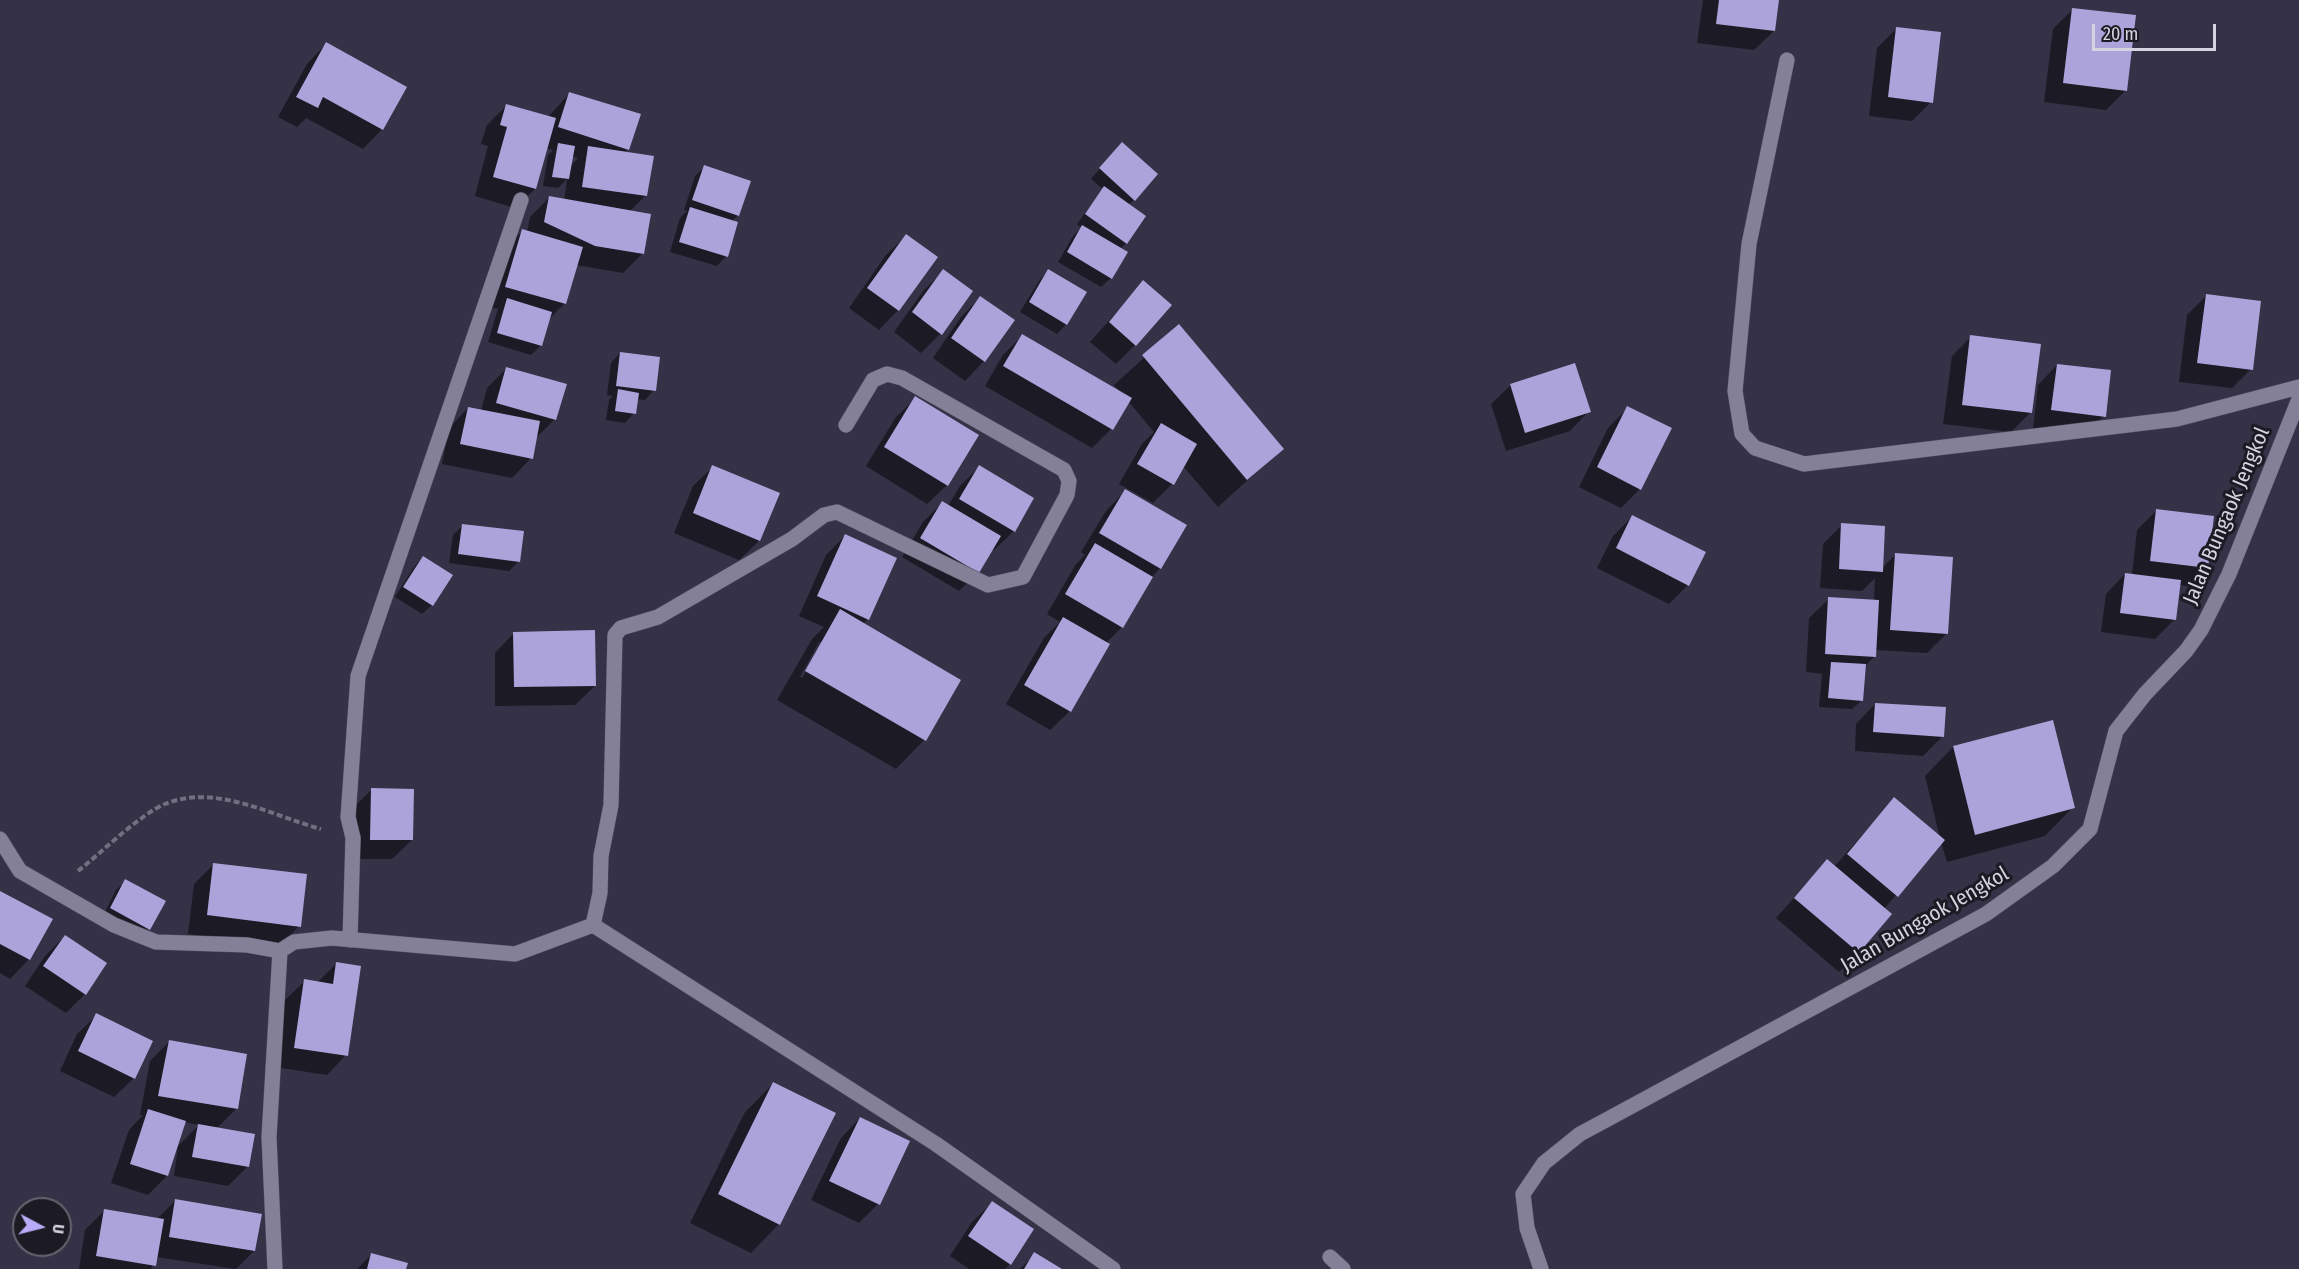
<!DOCTYPE html>
<style>
body{margin:0}
#map{position:relative;width:2299px;height:1269px;overflow:hidden;background:#353146;font-family:"Fira Sans Condensed",sans-serif}
canvas{display:block}
.north{position:absolute;left:12px;top:1197px;width:60px;height:60px;box-sizing:border-box;background:#1c1b24;border:2px solid #66656f;border-radius:50%;rotate:97deg;font-size:16px;font-weight:700;line-height:24px;text-align:center;color:#d5d3e0}
.north::after{content:'';display:block;margin:auto;width:21px;height:27px;background:#b9abf7;clip-path:polygon(50% 0,100% 100%,50% 72%,0 100%)}
.scale{position:absolute;left:2092px;top:24px;width:124px;height:27px;box-sizing:border-box;border:3px solid #d5d3e0;border-top:0;padding-left:8px;font-size:18px;line-height:21px;white-space:nowrap;color:#d5d3e0;-webkit-text-stroke:4px #1c1b24;paint-order:stroke}
</style>
<div id="map">
<canvas width="2299" height="1269"></canvas>
<div class="north">U</div>
<div class="scale">20 m</div>
</div>
<script>
const ctx = document.querySelector('canvas').getContext('2d');
ctx.lineJoin = 'round';
function fillPath(path, color) { ctx.fillStyle = color; ctx.fill(path, 'evenodd'); }
function strokePath(path, color, width, dash) { ctx.strokeStyle = color; ctx.lineWidth = width; ctx.lineCap = dash ? 'butt' : 'round'; ctx.setLineDash(dash || []); ctx.stroke(path); }
function label(font, color, halo, rows, align = 'center') {
  ctx.font = font + ' "Fira Sans Condensed",sans-serif'; ctx.lineWidth = 6; ctx.setLineDash([]); ctx.textBaseline = 'middle'; ctx.strokeStyle = halo; ctx.fillStyle = color; for (const [text, x, y, turn = 0] of rows) {
    ctx.save(); ctx.translate(x, y); ctx.rotate((+turn || 0) * Math.PI / 180); ctx.textAlign = isNaN(turn) ? turn : align; if (halo) ctx.strokeText(text, 0, 0); ctx.fillText(text, 0, 0); ctx.restore();
  }
}
const shadow = new Path2D(`
 M1703 0H1778L1774 31 1754 50 1697 43Z
 M2073 9 2126 90 2106 110 2044 102 2053 29Z
 M1897 28 1931 102 1912 121 1869 116 1877 48Z
 M326 44 382 129 363 149 306 118 297 127 278 117 307 64Z
 M569 94 628 149 624 153 646 195 629 212 649 215 642 254 623 273 576 265 565 303 548 320 540 346 531 355 488 342 498 309 487 306 503 250 523 231 527 232 530 217 549 198 564 201 567 179 558 188 543 186 548 155 553 150 546 148 535 189 515 208 475 196 488 146 481 144 487 125 506 106 548 117ZM571 156 578 158 570 167Z
 M1112 154 1134 200 1128 205 1126 243 1120 249 1111 278 1101 287 1058 262 1073 236 1081 228 1077 224 1103 189 1091 179Z
 M705 167 738 215 732 221 726 256 717 266 670 252 680 218 687 211 684 210 695 176Z
 M906 236 898 310 879 330 849 308 886 255Z
 M944 271 940 334 921 353 894 332 924 290Z
 M1048 271 1066 324 1057 334 1020 312 1039 281Z
 M1143 283 1135 345 1116 364 1090 342Z
 M2206 296 2251 369 2232 388 2179 382 2187 315Z
 M980 298 984 361 965 381 933 358 961 317Z
 M1179 326 1282 449 1218 507 1183 466 1172 484 1153 503 1119 484 1142 444 1154 432 1128 401 1111 429 1092 448 985 386 1003 355 1022 336 1122 394 1114 385Z
 M1971 337 2031 412 2011 432 1943 424 1952 356Z
 M620 353 654 390 645 400 637 399 634 413 625 423 606 420 609 400 613 396 607 395 611 363Z
 M2057 365 2104 416 2085 435 2033 429 2038 385Z
 M506 369 555 419 535 439 531 458 512 478 442 464 449 428 468 408 481 411 487 388Z
 M1511 385 1589 411 1570 431 1506 451 1491 404Z
 M916 398 947 485 927 504 866 466 896 417Z
 M1628 408 1640 489 1621 508 1579 487 1608 428Z
 M713 467 778 494 759 541 739 560 674 533 693 486Z
 M979 467 1014 531 994 550 992 549 978 572 959 591 902 557 923 522 942 503 948 506 960 486Z
 M1125 491 1160 568 1152 577 1122 627 1106 643 1070 711 1050 730 1006 704 1044 638 1060 622 1047 614 1076 564 1085 555 1081 552 1106 511Z
 M2157 510 2206 567 2187 586 2179 585 2175 619 2155 639 2101 632 2106 594 2125 574 2132 575 2137 530Z
 M1632 517 1688 585 1669 604 1597 568 1613 536Z
 M1842 525 1882 568 1895 555 1947 633 1927 653 1875 650V656L1864 667 1862 700 1852 709 1819 707 1822 674 1806 672 1809 618 1829 599 1874 601 1875 578 1862 591 1820 588 1823 544Z
 M462 526 519 561 509 571 449 563 453 535Z
 M845 536 868 619 863 624 959 680 924 740 896 769 777 700 812 639 824 627 799 616 826 555ZM819 642H823L802 678 800 677Z
 M423 557 432 605 422 614 395 597 414 567Z
 M514 633 595 686 575 705 495 706V653Z
 M1875 704 1943 736 1923 756 1855 751 1856 724Z
 M2052 721 2073 807 2045 836 1947 862 1941 842 1884 909 1890 914 1839 972 1776 918 1827 861 1834 867 1894 799 1940 838 1925 776 1953 747Z
 M372 789 412 840 392 859H351L352 809Z
 M214 864 299 926 280 946 188 934 194 884Z
 M126 881 149 929 140 938 102 918 116 890Z
 M0 893 29 959 10 979 0 973Z
 M65 936 85 994 66 1013 25 986 45 956Z
 M336 964 346 1055 327 1075 275 1067 285 1000 305 981 317 983Z
 M97 1015 134 1078 114 1097 60 1071 77 1034Z
 M169 1042 245 1055 236 1109 216 1129 248 1166 228 1186 174 1176 178 1146 199 1125 184 1122 167 1176 148 1195 111 1183 129 1130 143 1115H140L150 1061Z
 M773 1084 779 1224 751 1253 690 1223 745 1112Z
 M860 1118 878 1204 859 1223 811 1200 841 1138Z
 M175 1201 254 1251 236 1269 156 1257 151 1269H79L85 1230 105 1210 157 1219Z
 M992 1203 1010 1264 1005 1269H969L950 1256 972 1222Z
 M1035 1254 1059 1269H1020Z
 M371 1255 404 1269H357Z`);
const building = new Path2D(`
 M1719 0H1779L1775 31 1716 24Z
 M2072 8 2136 15 2127 91 2063 83Z
 M1896 27 1941 32 1933 103 1888 97Z
 M326 42 407 87 383 130 323 97 318 108 296 97Z
 M569 92 641 114 629 150 558 127Z
 M506 104 556 118 536 189 493 177 507 127 500 125Z
 M1122 142 1158 174 1135 201 1099 168Z
 M558 143 575 146 569 179 552 177Z
 M588 146 654 156 647 196 582 187Z
 M704 165 751 181 739 216 692 200Z
 M1104 186 1146 216 1127 244 1085 214Z
 M549 196 651 214 644 254 595 246 544 222Z
 M690 207 738 222 728 257 679 242Z
 M1082 225 1128 252 1112 279 1067 252Z
 M522 229 583 247 566 304 505 287Z
 M906 234 938 257 899 311 867 288Z
 M943 269 973 291 942 335 912 312Z
 M1048 269 1087 292 1067 325 1029 302Z
 M1143 280 1172 305 1136 346 1109 322Z
 M2206 294 2261 301 2253 370 2197 363Z
 M980 296 1015 320 985 362 951 338Z
 M507 298 552 312 542 346 497 333Z
 M1179 324 1284 449 1247 480 1142 355Z
 M1022 334 1132 398 1113 430 1003 366Z
 M1970 335 2041 344 2032 413 1962 405Z
 M620 352 660 357 656 391 616 386Z
 M1575 363 1591 412 1525 433 1510 384Z
 M2057 364 2111 370 2106 417 2051 410Z
 M506 367 567 384 556 420 496 403Z
 M618 389 639 393 636 414 615 411Z
 M915 396 979 435 948 486 884 447Z
 M1627 406 1672 428 1641 490 1597 467Z
 M468 407 540 421 533 459 460 444Z
 M1161 423 1197 444 1174 485 1137 464Z
 M712 465 780 493 760 541 693 513Z
 M979 465 1034 498 1015 532 959 499Z
 M1125 489 1187 525 1161 569 1099 533Z
 M942 501 1001 536 979 573 920 538Z
 M2156 509 2214 516 2208 568 2150 561Z
 M1632 515 1706 552 1689 586 1616 548Z
 M1841 523 1885 526 1883 572 1839 569Z
 M462 524 524 531 520 562 458 554Z
 M845 534 897 558 869 620 817 596Z
 M1095 543 1153 577 1123 628 1065 594Z
 M1895 553 1953 557 1948 634 1890 630Z
 M423 556 453 575 433 606 403 587Z
 M2125 573 2181 580 2176 620 2120 613Z
 M1828 597 1879 600 1876 657 1825 654Z
 M840 609 961 680 926 741 805 671Z
 M1063 617 1110 644 1071 712 1024 685Z
 M595 630 596 686 514 687 513 632Z
 M1831 662 1866 664 1863 701 1828 698Z
 M1875 703 1946 707 1944 737 1873 732Z
 M2053 720 2075 808 1975 835 1953 746Z
 M371 788 414 789 413 840H370Z
 M1894 797 1945 840 1898 897 1847 854Z
 M1827 859 1892 914 1859 953 1794 898Z
 M213 863 307 874 301 927 207 915Z
 M125 879 166 901 150 930 110 908Z
 M0 891 53 919 30 960 0 944Z
 M65 935 107 963 86 995 43 966Z
 M336 962 361 966 348 1056 294 1048 304 979 333 984Z
 M96 1013 153 1041 135 1079 78 1051Z
 M169 1040 247 1054 238 1109 158 1096Z
 M773 1082 836 1113 780 1225 718 1194Z
 M148 1109 186 1121 168 1176 130 1164Z
 M860 1117 910 1141 880 1205 829 1181Z
 M198 1124 255 1134 249 1167 192 1157Z
 M175 1199 262 1214 255 1251 169 1237Z
 M992 1201 1034 1229 1011 1265 968 1236Z
 M104 1209 164 1219 156 1266 96 1256Z
 M1034 1252 1062 1269H1024Z
 M371 1253 408 1263 406 1269H367Z`);
const path = new Path2D(`
 M78 871C101 853 139 815 165 804 215 783 273 816 321 829`);
const street = new Path2D(`
 M1787 60 1749 244 1735 391 1742 434 1755 448 1804 464 2177 419 2299 387
 M0 839 20 871 114 925 156 942 247 945 280 951
 M593 925 936 1144 1113 1269
 M350 940 353 838 348 817 358 676 521 200
 M1330 1257 1343 1269
 M275 1269 269 1137 280 951 294 942 332 938 515 954 593 925 600 893 601 856 611 805 615 635 621 628 658 617 792 539 824 515 837 512 988 585 1023 577 1067 495 1069 481 1064 470 902 378 887 374 873 380 846 425
 M1541 1269 1527 1228 1523 1194 1544 1163 1580 1134 1608 1119 1986 914 2053 866 2090 829 2116 731 2145 694 2186 651 2201 630 2229 574 2299 399`);
const streetNames = [
 ["Jalan Bungaok Jengkol",2227,516,-67],
 ["Jalan Bungaok Jengkol",1925,920,-30]
];
fillPath(shadow, '#0007');
fillPath(building, '#ada3db');
strokePath(street, '#514d5e', 16);
strokePath(path, '#726f81', 4, [6, 3]);
strokePath(street, '#848098', 15);
label('21px', '#d5d3e0', '#1c1b24', streetNames);
</script>
